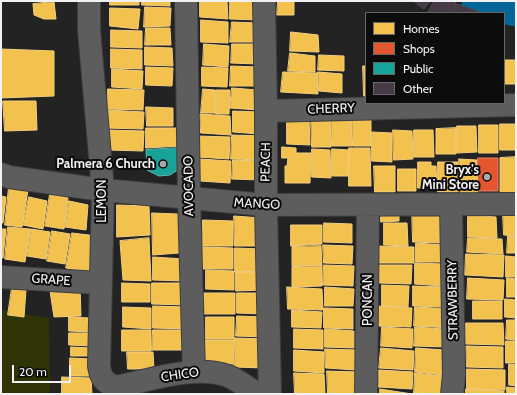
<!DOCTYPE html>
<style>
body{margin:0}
#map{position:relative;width:517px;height:395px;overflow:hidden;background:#242324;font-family:Cabin,sans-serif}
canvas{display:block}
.frame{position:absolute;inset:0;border:2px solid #f3f1f3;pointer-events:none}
.legend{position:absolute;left:365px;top:12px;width:140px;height:92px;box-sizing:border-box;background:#0d0c0d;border:1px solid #696869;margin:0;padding:5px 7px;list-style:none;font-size:12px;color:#f3f1f3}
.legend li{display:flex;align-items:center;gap:8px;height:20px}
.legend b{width:20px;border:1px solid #696869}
.scale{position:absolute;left:12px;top:365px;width:59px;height:18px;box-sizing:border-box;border:2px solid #f3f1f3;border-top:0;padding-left:5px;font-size:12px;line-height:14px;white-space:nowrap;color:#f3f1f3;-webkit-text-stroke:3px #0d0c0d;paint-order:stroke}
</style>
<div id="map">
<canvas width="517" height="395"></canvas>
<div class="frame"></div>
<ul class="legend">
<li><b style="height:11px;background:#f2c14e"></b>Homes</li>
<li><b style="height:11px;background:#e4572e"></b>Shops</li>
<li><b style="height:11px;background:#17a398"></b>Public</li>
<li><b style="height:11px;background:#453a46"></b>Other</li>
</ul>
<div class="scale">20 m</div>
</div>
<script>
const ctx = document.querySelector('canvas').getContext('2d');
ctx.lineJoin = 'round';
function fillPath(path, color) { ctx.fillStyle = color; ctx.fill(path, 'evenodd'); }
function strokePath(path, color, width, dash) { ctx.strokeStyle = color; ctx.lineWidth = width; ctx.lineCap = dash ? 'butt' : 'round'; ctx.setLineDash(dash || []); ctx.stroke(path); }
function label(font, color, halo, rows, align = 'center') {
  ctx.font = font + ' Cabin,sans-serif'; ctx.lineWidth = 4; ctx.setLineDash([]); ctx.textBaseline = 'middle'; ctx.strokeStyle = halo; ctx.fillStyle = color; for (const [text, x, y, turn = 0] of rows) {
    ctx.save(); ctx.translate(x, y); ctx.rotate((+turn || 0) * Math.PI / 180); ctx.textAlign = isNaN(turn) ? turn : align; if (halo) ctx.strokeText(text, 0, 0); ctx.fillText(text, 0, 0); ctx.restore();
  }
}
const green = new Path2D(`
 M1 310 49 318 50 394H1Z`);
const homes = new Path2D(`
 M110 1H139V5H110Z
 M142 1H170V6L142 5Z
 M200 1H227L228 19 200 17Z
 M230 1H256V20L230 19Z
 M278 1H294V15H277Z
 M54 2 56 19H44L34 15 33 4Z
 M145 7 171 8 170 26 144 27Z
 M110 8 140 9 138 29 110 26Z
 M201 20 228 22V43L201 42Z
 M232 22 257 23V42H230Z
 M146 28H170L171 45H145Z
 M111 30 142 31V48L111 47Z
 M291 32 318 35 319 52 290 51Z
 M204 44 229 46 228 67 203 65Z
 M232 44H257V64L231 63Z
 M145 47 172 48 173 66 145 65Z
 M1 49 54 51V96L1 98Z
 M111 49 142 50V69L111 68Z
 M290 53 315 56V72L288 71Z
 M319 55 344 56V71L318 70Z
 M504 60H516V84H504Z
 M231 66 258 67V86H230Z
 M363 66H366V96H364Z
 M146 67 173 68 172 86 146 85Z
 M202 67 228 68 227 87 202 86Z
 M112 69 143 71 142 89 112 87Z
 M283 72 317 73 318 94 281 92Z
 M318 72 342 74V93L319 91Z
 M232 88 258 90V110L230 108Z
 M108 89 144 90 143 110 107 109Z
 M203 89 215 90V113H201Z
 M216 90H230L229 114H216Z
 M3 101H36L37 130 5 131Z
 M146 107 173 108V126H147Z
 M107 110 144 112 143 129 106 128Z
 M233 111 259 112V134L233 132Z
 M200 114 230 116 231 135 201 133Z
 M311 118H330L331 147H312Z
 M331 118 351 119 352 146H332Z
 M352 118H371V146H353Z
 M287 119H309L310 145 287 144Z
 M500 124H516V150H500Z
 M479 125H498V153H479Z
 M457 126H476L477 152 457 153Z
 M146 128H180V146L146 148Z
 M456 128V154H436V129Z
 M108 130 144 131 143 151 108 150Z
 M393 130 412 131 413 159 394 160Z
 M414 130H433L434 157H414Z
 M372 132 392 133V162L372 161Z
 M232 135 265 136V160L231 159Z
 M198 136 230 137 229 159 198 157Z
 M282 147 296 148V153H311L310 183H285V166H287L288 158H282Z
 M349 148H370L371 186H349Z
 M312 149 330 150 331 178 312 177Z
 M332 149 349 150 348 176H332Z
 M516 157V192L500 193V158Z
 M200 159 231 161 230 183 200 181Z
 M459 159 477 160 478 196H461Z
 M233 160 260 161V180L232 179Z
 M418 162H431V166H436L437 188H418Z
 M438 162H458V192H438Z
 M374 166H395V192H375Z
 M398 169H416V191H398Z
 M9 187 28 190 22 227 5 225Z
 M50 194 68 198 64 229 45 226Z
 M1 196 6 197 3 223H1Z
 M29 197 47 201 43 229 23 225Z
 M69 201 88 205 86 230 65 227Z
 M117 205 149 206 150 235 117 237Z
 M412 209H440V243L413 242Z
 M381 211 399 212V221L381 222Z
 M152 213 178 214V222L182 223V233L178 234 179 253 153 255Z
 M503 214H516V236L504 235Z
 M468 215 496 217 497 238 468 237Z
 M234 216 262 218 261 246H235Z
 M203 220 233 221V246H202Z
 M324 223 352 224V243L324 242Z
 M384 223H407L408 246 384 245Z
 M291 225H322V244L291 246Z
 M8 227 30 229 25 262 5 259Z
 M1 229H6L3 258H1Z
 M31 229 50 232 46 259 27 256Z
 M52 231 70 234 65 264 47 261Z
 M72 233 97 236 96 263 88 272 66 268Z
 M508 236 516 237V253H507Z
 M149 238 151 281 123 280 120 241Z
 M468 238 502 239 503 254 467 252Z
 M416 243 443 245V262H416Z
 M323 245 353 246 352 264 324 263Z
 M321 246 322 265 292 266V247Z
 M378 246 414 247V263H378Z
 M203 247 233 248V269H203Z
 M235 248 261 249 262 271 235 272Z
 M466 254 504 255 503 277 465 275Z
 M506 256 516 257V277H506Z
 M153 257 184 259 185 281 153 280Z
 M415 263 443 264V286L415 284Z
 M324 265 354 266 353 286 323 285Z
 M379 265H412L411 284 379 283Z
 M322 266V286L292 287V267Z
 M206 270 234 271V290L206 289Z
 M236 272H262L263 290 236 291Z
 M468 278 504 280 503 300 467 299Z
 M507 278 516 279V297H507Z
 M122 283 150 284V302H122Z
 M152 283H185V305L152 304Z
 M60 284 80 287 81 316 54 317 50 291 58 293Z
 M382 285 409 286 408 307 382 306Z
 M413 286 444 287 443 307 413 306Z
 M287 287 322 289 323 310 288 309Z
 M325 287 354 289 353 306H325Z
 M12 288 26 290 24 317 8 315Z
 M204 293H235V314H204Z
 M237 293H263V314L237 313Z
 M505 299 516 300V318L505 317Z
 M473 301H502V319H473Z
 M153 306 186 307V329L153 328Z
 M377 306 412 308 411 327 377 326Z
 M123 307 151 308V329L123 327Z
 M415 307 452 309 451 328 414 326Z
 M324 308 353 309V329L324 328Z
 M292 310 322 312 321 328 292 327Z
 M237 316 264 317 263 337 236 336Z
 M69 317 90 318V332L69 331Z
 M206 317H234V339H206Z
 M507 320H516V340L506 339Z
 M466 323H503L504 345 466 344Z
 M382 327 413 329 412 348 381 346Z
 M415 327 444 329V347L414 346Z
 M294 329 323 330V349L294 348Z
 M325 329 354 331V348L325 347Z
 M122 330H151V351H122Z
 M153 330H187L186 350H152Z
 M69 333H90L91 346 69 345Z
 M235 338 265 339 264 368 234 367Z
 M205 340H234L233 364H205Z
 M506 341H516V363H506Z
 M466 346 503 347V368L467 367Z
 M71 347 90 348V356H71Z
 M381 348 414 351 413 370 379 368Z
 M416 348 444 350 443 375 415 372Z
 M325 349 355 350V370L326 368Z
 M294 350 324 352V373L294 371Z
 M127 352H153L154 369H128Z
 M70 358 92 359V376H70Z
 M509 364 516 365V386L509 385Z
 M467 369 505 370V390L467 389Z
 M379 370 413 372 412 389 378 387Z
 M327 371 358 372V394H328Z
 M294 373 324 374 325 394H295Z
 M415 373 443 376 442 394 414 393Z
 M62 377 91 378 92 394H62Z
 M507 387 516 388V394H507Z
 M380 389 412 394H380Z
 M466 389 504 391V394H466Z`);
const shops = new Path2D(`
 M478 158H498V191H479Z`);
const public = new Path2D(`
 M179 148V169L170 175 159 176 147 170 146 150Z`);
const river = new Path2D(`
 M479 1 516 9`);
const building = new Path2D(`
 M414 1H430L424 9Z
 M434 1H451L456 3 452 13H428Z
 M457 4 483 13H454Z`);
const minor = new Path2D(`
 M89 1V30L103 190 99 366C101 378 104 382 115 387 149 381 194 364 228 376 238 380 248 388 257 394
 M186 1 189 199 194 372
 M264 1 266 111V205L270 394
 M266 111 516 105
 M1 174 9 177 103 190 266 205 516 204
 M451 205 454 375 452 394
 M1 277 100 283
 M366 394 368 206`);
const markers = [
 [163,164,4,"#aba9ab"],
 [487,177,4,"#aba9ab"]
];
const streetNames = [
 ["CHERRY",331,109,-2],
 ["PEACH",266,162,-89],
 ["AVOCADO",189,186,-91],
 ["LEMON",102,201,-90],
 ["MANGO",257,204,3],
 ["GRAPE",51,280,4],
 ["PONCAN",368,300,-90],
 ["STRAWBERRY",453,300,-91],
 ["CHICO",180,375,-8]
];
const poiNames = [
 ["Palmera 6 Church",155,164],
 ["Bryx's",479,170],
 ["Mini Store",479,185]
];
fillPath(green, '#2e3405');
fillPath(homes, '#f2c14e');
strokePath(homes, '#f2cf80', 1);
fillPath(shops, '#e4572e');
strokePath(shops, '#e88569', 1);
fillPath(public, '#17a398');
strokePath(public, '#59bab3', 1);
strokePath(river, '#036699', 35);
fillPath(building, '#453a46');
strokePath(building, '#4d4c4d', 1);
strokePath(minor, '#3f3e3f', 24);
strokePath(minor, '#5e5d5e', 22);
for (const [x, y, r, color] of markers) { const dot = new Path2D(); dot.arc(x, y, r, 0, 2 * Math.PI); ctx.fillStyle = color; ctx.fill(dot); strokePath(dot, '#0d0c0d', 1.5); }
label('13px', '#f3f1f3', '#0d0c0d', streetNames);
label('bold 13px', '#f3f1f3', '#0d0c0d', poiNames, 'right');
</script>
